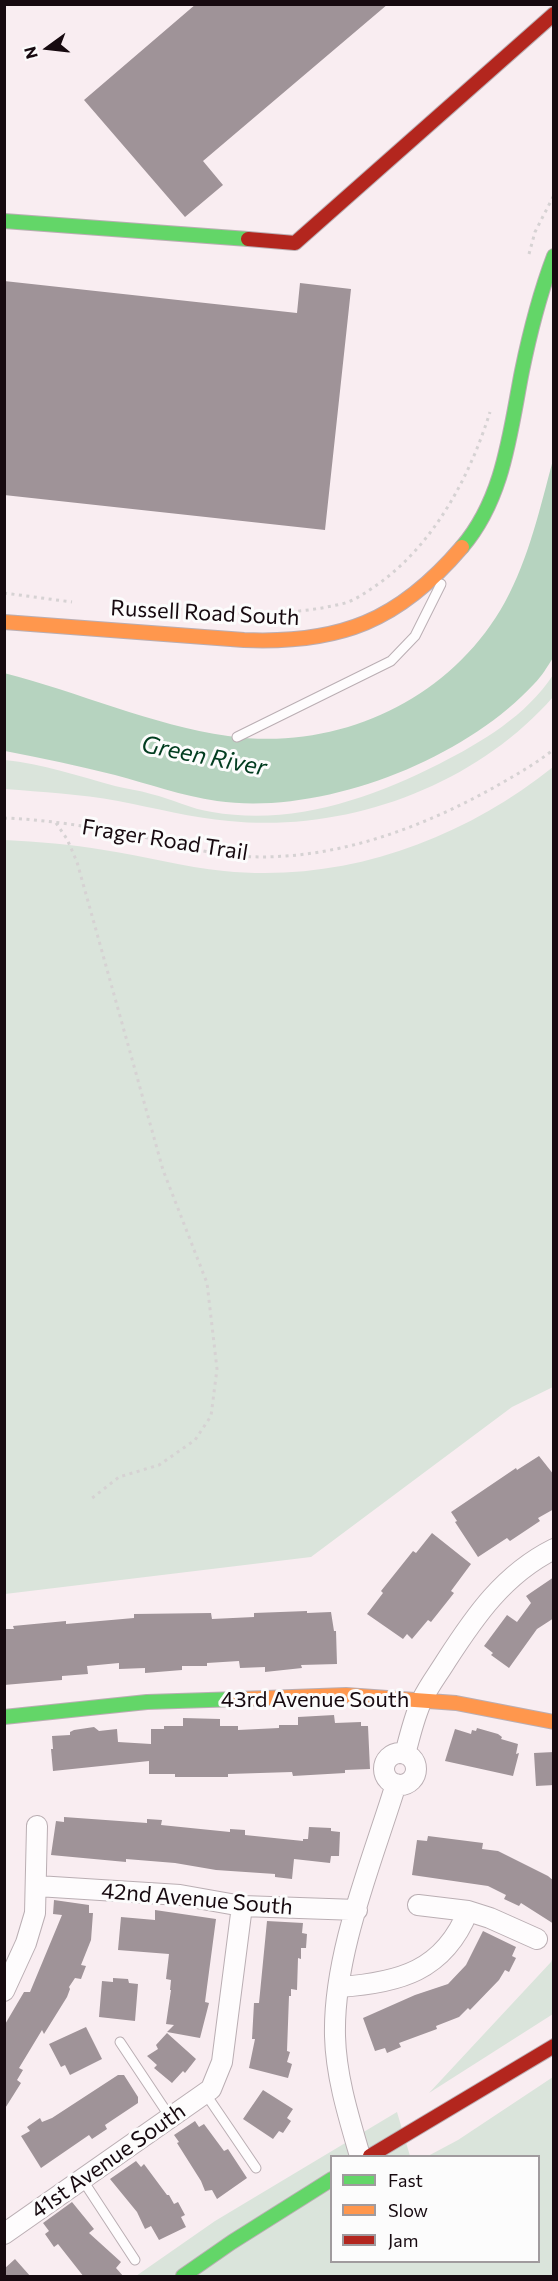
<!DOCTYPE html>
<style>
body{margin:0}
#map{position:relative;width:558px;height:2281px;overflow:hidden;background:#f9edf1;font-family:Commissioner,sans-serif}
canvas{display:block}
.frame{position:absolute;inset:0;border:6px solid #170a10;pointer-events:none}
.legend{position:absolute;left:330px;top:2155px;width:210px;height:108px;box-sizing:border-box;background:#fcfcfc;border:2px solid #a09b9e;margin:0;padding:8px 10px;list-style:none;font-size:18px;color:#170a10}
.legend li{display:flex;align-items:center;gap:12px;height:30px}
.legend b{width:30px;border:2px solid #a09b9e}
.north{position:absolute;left:18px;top:18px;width:60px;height:60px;-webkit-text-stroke:4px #fcfcfc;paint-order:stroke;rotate:255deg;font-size:16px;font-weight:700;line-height:24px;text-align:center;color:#170a10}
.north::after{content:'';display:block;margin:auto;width:21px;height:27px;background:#170a10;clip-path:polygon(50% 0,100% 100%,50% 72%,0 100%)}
</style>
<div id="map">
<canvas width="558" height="2281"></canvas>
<div class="frame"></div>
<ul class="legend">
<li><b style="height:8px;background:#63d668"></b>Fast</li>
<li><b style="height:8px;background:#ff974d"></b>Slow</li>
<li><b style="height:8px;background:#b3261e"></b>Jam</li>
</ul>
<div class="north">N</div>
</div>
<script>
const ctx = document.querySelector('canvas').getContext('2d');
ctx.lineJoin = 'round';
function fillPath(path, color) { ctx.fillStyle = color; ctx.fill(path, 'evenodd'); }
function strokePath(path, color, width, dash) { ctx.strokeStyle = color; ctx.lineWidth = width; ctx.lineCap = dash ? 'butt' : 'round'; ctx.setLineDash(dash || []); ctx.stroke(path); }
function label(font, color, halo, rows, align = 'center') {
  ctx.font = font + ' Commissioner,sans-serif'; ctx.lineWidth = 6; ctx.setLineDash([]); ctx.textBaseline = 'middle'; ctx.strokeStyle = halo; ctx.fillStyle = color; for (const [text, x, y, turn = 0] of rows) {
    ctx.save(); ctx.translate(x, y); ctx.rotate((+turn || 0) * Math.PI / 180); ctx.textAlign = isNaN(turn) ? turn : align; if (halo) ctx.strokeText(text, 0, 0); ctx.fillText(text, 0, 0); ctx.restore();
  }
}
const green = new Path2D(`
 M553 675V697C475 786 347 833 229 821 192 818 155 808 118 801 80 794 42 792 5 789V760C42 764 79 776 115 786 127 789 139 790 151 794 172 799 191 809 212 812 292 826 369 799 439 764 482 742 526 716 553 675Z
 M553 767V1387L512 1407 311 1557 5 1594V840C38 842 71 844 104 850 144 856 184 867 224 871 344 883 460 841 553 767Z
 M553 1957V2014L429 2093 551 1962Z
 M553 2077V2276H136L215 2221 397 2112 410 2156H332V2262H538V2156H428L458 2140Z`);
const water = new Path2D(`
 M553 460V658C547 667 542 676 534 684 463 761 321 816 217 801 182 796 149 784 115 775 79 766 42 758 5 751L4 673C79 692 151 725 228 736 338 752 451 700 505 602 529 558 540 508 553 460Z`);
const building = new Path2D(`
 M196 4H388L203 161 223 185 185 217 84 100Z
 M4 281 297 313 300 283 351 289 325 530 4 495Z
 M539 1456 554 1475V1509L538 1518 540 1521 510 1541 507 1538 478 1557 455 1522 457 1521 451 1512 516 1468 517 1470Z
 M432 1533 471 1564 451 1591 454 1593 431 1622 428 1620 412 1639 407 1634 403 1639 367 1614 383 1593 381 1591 413 1551 416 1553Z
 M554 1577V1618L537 1629 509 1668 491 1655 493 1653 484 1646 507 1615 517 1622 531 1603 526 1596Z
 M307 1611V1613L331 1612 334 1631H336L337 1664 301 1665 302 1668 265 1672V1667L240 1668 239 1661 207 1663V1666H182V1670L145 1673V1668L119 1669V1663L87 1666 88 1674 62 1676V1680L4 1685V1629H14L13 1626 66 1621V1624L134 1618V1614L211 1613 212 1619 254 1617V1613Z
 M334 1715 335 1723 361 1722V1726H368L370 1769 345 1770V1773L293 1776 292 1772 228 1774V1777H175V1774H149V1761L53 1771 51 1749H53L52 1736 70 1735V1732L74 1730 94 1727 99 1731 117 1729 118 1742 151 1744V1729H164V1726H183V1718L220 1719V1726H238V1730L279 1728V1725H298V1717Z
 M477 1728 498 1734 502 1737 501 1739 518 1744 516 1754 519 1753 513 1776 445 1761 455 1729 471 1734 472 1730 476 1731Z
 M554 1752V1785L536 1786 534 1753Z
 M64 1817 147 1823V1819L162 1820 161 1825 230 1832V1829L245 1830V1835L303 1841V1839H308L309 1827 331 1828V1831L340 1832 339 1856H331L330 1863 294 1859 292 1879 275 1877V1874L216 1870 175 1863 126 1859V1862L51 1855 56 1821 64 1822Z
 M428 1836 483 1843 482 1849 498 1851 548 1876 554 1881V1924L521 1903 519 1906 504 1899 506 1895 488 1886 412 1875 417 1840 427 1841Z
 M54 1900 89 1905V1913H93L91 1940 81 1965 86 1966 81 1979 75 1978 69 1987 70 1989 67 1997 44 2034 42 2030 19 2068 23 2070 17 2080 21 2083 4 2110V2026L24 1992H30L62 1915 53 1914Z
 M155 1910 216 1919 205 2002 209 2003 200 2038 167 2032 174 2025 166 2024 171 1990H170L171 1980 166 1979 169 1954 118 1950 121 1917 155 1920Z
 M267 1921 303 1923 302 1933 307 1934 306 1948H301V1959L298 1958 297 1990 291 1989V1996H289L287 2051 290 2052 287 2062 292 2064 288 2078 249 2068 255 2039H252L254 2003H259Z
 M483 1931 516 1947 512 1956 516 1958 509 1972 505 1970 499 1980 470 2010 468 2008 459 2017 436 2026 437 2029 399 2043 401 2047 387 2053 385 2048 375 2051 363 2018 415 1995 448 1984 466 1965Z
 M113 1978 128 1979 129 1983 138 1984 135 2021 99 2017 102 1981 113 1982Z
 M86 2027 102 2059 70 2075 65 2065 61 2067 49 2044Z
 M167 2033 196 2059 185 2073 183 2071 172 2083 154 2068 157 2065 147 2056 158 2049 156 2045Z
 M118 2075H124L138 2097V2103L105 2125 107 2129 92 2139 89 2135 41 2168 21 2136 30 2131 27 2127 40 2118 42 2122 52 2118Z
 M263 2090 293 2109 287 2118 291 2121 283 2133 279 2131 273 2139 243 2119Z
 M195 2121 199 2127 204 2124 224 2151 228 2149 247 2178 217 2199 212 2190 205 2191 201 2181 177 2143 179 2142 174 2135Z
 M136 2161 141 2167 144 2164 167 2195H169L174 2204 178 2202 185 2215 181 2217 186 2227 159 2240 151 2226 145 2229 137 2212 110 2179Z
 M72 2202 94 2229 89 2233 121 2262 116 2268 124 2277H84L58 2244 54 2247 45 2234 49 2231 43 2223Z
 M15 2259 31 2277H4V2269Z`);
const path = new Path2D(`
 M529 254 535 232 554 195
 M4 593 72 602
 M126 606C198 610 270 621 341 604 355 601 368 591 381 582 435 542 470 476 490 412
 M4 818C54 820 104 829 153 839 180 845 209 854 237 856 329 863 421 829 500 784 519 773 537 763 554 749
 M56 823 67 839 77 862 163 1170 207 1283 217 1369 211 1416 195 1440 159 1465 119 1477 91 1499`);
const lane = new Path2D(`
 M237 737 391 661 415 636 441 584
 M120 2042 170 2117
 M205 2093 256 2168
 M82 2179 135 2260`);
const street = new Path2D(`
 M384 1769a16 16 0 1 1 32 0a16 16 0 1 1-32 0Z
 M405 1754C410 1736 414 1717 422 1700 428 1687 438 1674 446 1661 475 1616 504 1574 554 1549
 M37 1886 180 1895 242 1906 357 1910
 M418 1905 468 1911 490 1918 537 1939
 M339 1987C399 1983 444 1971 468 1911
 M4 1991 26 1943 35 1913 37 1826
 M360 2156C349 2118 336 2077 335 2036 333 1954 372 1862 396 1784
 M4 2234 211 2089 222 2062 242 1906`);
const fast = new Path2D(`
 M4 221 248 239
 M462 547C504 498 510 432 522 371 530 332 540 293 554 256
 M4 1717 147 1702 239 1699
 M183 2276 232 2242 332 2179`);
const slow = new Path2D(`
 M4 622 244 640C340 644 399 621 462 547
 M239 1699 346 1695 456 1703 554 1722`);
const jam = new Path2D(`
 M248 239 295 243 554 14
 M370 2156 554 2046`);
const streetNames = [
 ["Russell Road South",205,613,3],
 ["Frager Road Trail",165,840,9],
 ["43rd Avenue South",315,1700],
 ["42nd Avenue South",197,1899,5],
 ["41st Avenue South",108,2161,-35]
];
const waterNames = [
 ["Green River",204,756,11]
];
fillPath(green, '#dae4db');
fillPath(water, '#b6d3bf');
fillPath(building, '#9f9398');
strokePath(lane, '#baaeb3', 11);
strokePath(street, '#baaeb3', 22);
strokePath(fast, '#baaeb3', 16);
strokePath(slow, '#baaeb3', 16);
strokePath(jam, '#baaeb3', 16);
strokePath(path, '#d6d2d3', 3, [3, 4.5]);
strokePath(lane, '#fefcfd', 9);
strokePath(street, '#fefcfd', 20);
strokePath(fast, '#63d668', 14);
strokePath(slow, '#ff974d', 14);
strokePath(jam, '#b3261e', 14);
label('22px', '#170a10', '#fcfcfc', streetNames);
label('italic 24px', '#013c1f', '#fcfcfc', waterNames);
</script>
